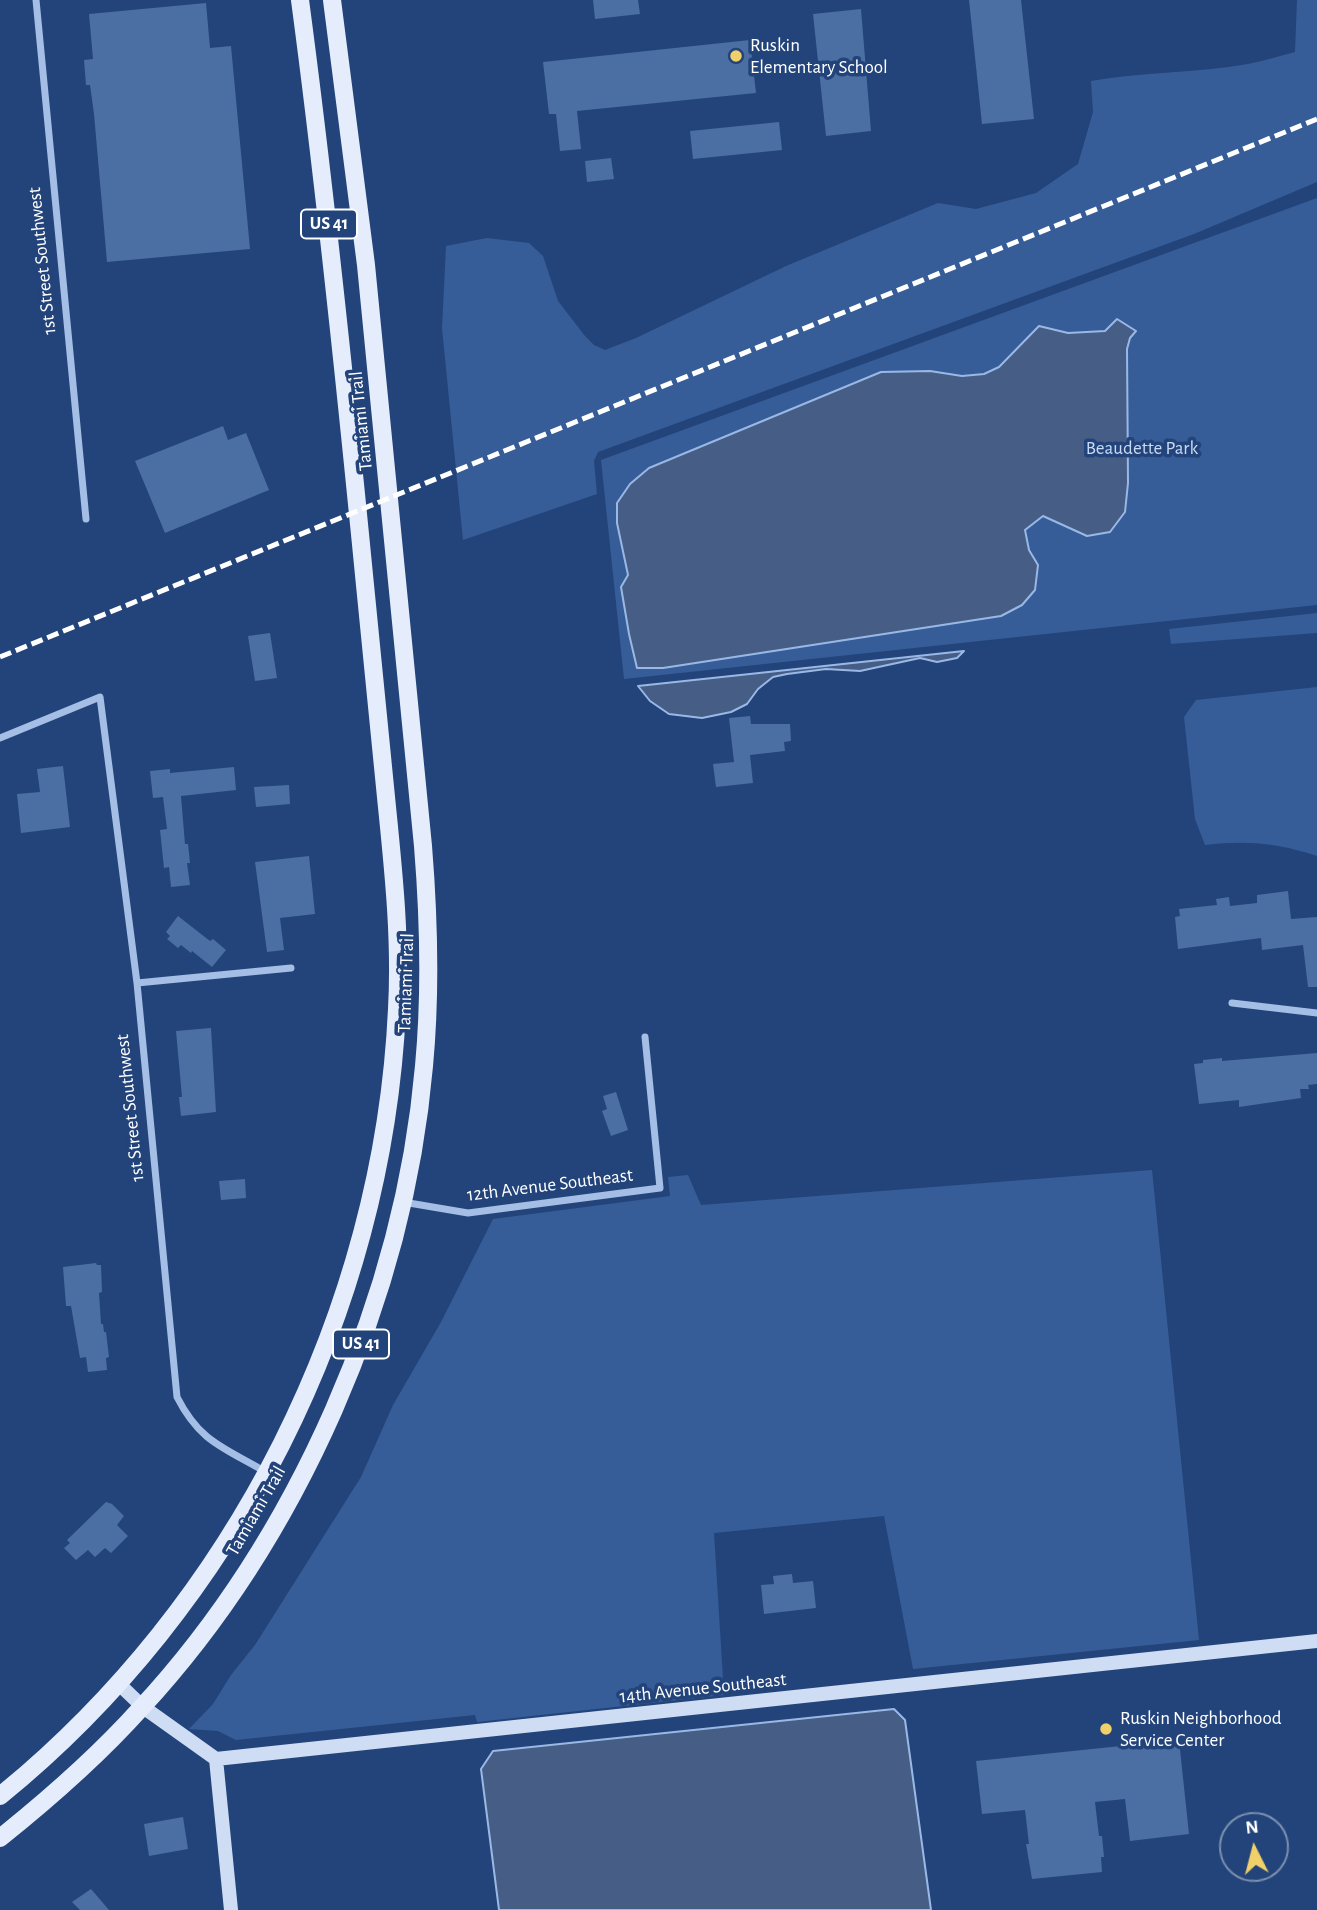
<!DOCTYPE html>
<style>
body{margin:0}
#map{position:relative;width:1317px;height:1910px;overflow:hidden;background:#23447a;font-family:"Alegreya Sans",sans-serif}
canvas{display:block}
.north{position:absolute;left:1219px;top:1812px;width:70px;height:70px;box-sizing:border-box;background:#23447a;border:2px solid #7b8faf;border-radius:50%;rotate:354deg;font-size:19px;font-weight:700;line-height:28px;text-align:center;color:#fff}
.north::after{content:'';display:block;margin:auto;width:24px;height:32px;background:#f0d068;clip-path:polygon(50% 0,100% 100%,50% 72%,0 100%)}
</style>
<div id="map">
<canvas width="1317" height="1910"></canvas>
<div class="north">N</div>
</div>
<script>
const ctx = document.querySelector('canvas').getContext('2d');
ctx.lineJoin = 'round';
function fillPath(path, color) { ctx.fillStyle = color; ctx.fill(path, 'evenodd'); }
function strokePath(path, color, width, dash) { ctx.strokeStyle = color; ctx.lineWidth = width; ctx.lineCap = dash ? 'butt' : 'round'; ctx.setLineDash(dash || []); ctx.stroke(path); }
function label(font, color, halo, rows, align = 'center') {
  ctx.font = font + ' "Alegreya Sans",sans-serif'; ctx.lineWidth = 7; ctx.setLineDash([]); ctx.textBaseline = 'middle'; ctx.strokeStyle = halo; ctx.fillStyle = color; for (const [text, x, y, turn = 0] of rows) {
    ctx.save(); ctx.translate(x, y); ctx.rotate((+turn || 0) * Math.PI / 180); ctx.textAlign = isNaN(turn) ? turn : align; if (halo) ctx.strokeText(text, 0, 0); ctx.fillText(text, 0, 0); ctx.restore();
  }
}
const green = new Path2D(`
 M1297 0H1317V182L1194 234 598 452 594 461 597 494 463 540 442 328 446 246 487 238 529 243 543 256 558 301 585 336 594 345 605 350 636 338 786 266 938 203 976 209 1036 193 1078 164 1093 112 1091 81C1142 72 1196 73 1248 64 1263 61 1279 56 1295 52Z
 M1317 198V605L624 679 601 460Z
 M1317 613V633L1171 644 1169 629Z
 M1317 687V856C1278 843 1246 840 1205 845L1195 819 1184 717 1196 700Z
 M1152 1170 1199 1640 913 1669 884 1516 714 1533 724 1695 477 1722 475 1715 236 1740 218 1731 189 1729 213 1704 231 1675 255 1645 361 1477 393 1405 441 1322 493 1219 670 1196 668 1177 688 1175 701 1205Z`);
const water = new Path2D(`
 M1117 319 1136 331 1130 338 1127 349 1128 483 1125 512 1110 532 1087 536 1043 516 1025 530 1029 550 1038 565 1035 590 1022 605 1001 616 663 668H637L629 634 621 587 628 575 617 523V503L630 484 649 468 881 372 930 371 962 376 984 374 999 367 1039 326 1068 333 1105 331Z
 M964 651 957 658 937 662 920 658 860 671 826 669 787 674 773 677 758 689 747 704 731 712 702 718 669 714 650 701 638 686Z
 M894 1709 905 1720 931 1910H499L481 1769 493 1751Z`);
const building = new Path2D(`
 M593 0H638L640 14 595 19Z
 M969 0H1021L1034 119 982 124Z
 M206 3 210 48 231 46 250 249 107 262 94 114 90 85H86L84 60 93 59 89 14Z
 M861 9 871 131 826 136 813 14Z
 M750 40 756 93 577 111 581 149 560 151 556 114H549L543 62Z
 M779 122 782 150 693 159 690 131Z
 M611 158 614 179 587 182 585 161Z
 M223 426 228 440 246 433 269 490 165 533 135 461Z
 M270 633 277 678 255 681 248 636Z
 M750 716 751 724H790L791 741 784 742 785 751 750 755 753 783 716 787 713 764 734 762 729 718Z
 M63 766 70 827 21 833 17 794 40 792 37 769Z
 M234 767 236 790 181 796 185 844H188L190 863H187L190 885 171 887 169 867 164 868 160 830 167 829 163 797 153 798 150 771 170 769V773Z
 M289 785 290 804 256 807 254 787Z
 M309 856 315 914 280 918 284 950 267 952 255 862Z
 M1288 891 1291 919 1317 917V987H1308L1303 945 1262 950 1261 938 1178 949 1175 917 1180 916 1179 909 1217 905 1216 899 1229 897 1230 906 1257 903V895Z
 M178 916 210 941 213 939 226 950 212 967 192 951 191 953 181 945 178 948 167 939 170 936 166 932Z
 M211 1028 216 1112 181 1116 179 1097H182L176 1031Z
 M1317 1053V1084L1308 1085 1309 1089H1300L1301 1098 1239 1107V1100L1199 1104 1194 1064 1203 1063V1060L1222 1058V1061Z
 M616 1092 628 1130 611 1136 602 1111 607 1109 603 1096Z
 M245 1179 246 1198 221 1200 219 1181Z
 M96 1263 97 1265H101L102 1292 99 1293 101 1324H103L104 1332H106L109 1357 106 1358 107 1370 88 1372 86 1357 80 1358 71 1306H66L63 1267Z
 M106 1502 112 1504 124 1516 117 1525 128 1536 111 1553 105 1548 95 1557 88 1550 76 1560 64 1548 70 1543 67 1540Z
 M792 1574 793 1583 813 1581 816 1608 764 1614 761 1585 774 1584 773 1576Z
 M1179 1740 1189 1834 1130 1841 1125 1799 1095 1802 1099 1836H1102L1104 1857H1101L1102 1872 1032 1879 1026 1844H1029L1025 1810 982 1814 976 1761Z
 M183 1817 188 1849 149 1856 144 1824Z
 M91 1889 109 1910H80L72 1902Z`);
const street = new Path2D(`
 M36 0 86 519
 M0 738 100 697 137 983 177 1397C200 1442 223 1447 264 1471
 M137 983 291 968
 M1232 1003 1317 1013
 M403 1202 468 1213 660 1188 645 1037`);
const secondary = new Path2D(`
 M119 1684 143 1707 216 1759 1317 1641
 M216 1759 231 1910`);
const primary = new Path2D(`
 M0 1796C235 1605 383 1312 397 1009 401 938 393 867 386 797 379 726 372 656 365 585 346 390 326 195 300 0
 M0 1838C50 1798 98 1756 141 1708 298 1538 404 1296 424 1066 431 992 429 920 423 846L366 265 332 0`);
const rail = new Path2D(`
 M0 657 1317 119`);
const markers = [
 [736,56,7,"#f0d068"],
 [1106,1729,7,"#f0d068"]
];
const shields = [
 [329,224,56],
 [361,1344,56]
];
const shieldNames = [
 ["US 41",329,224],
 ["US 41",361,1344]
];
const poiNames = [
 ["Ruskin",750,45],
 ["Elementary School",750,67],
 ["Ruskin Neighborhood",1120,1718],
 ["Service Center",1120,1740]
];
const streetNames = [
 ["1st Street Southwest",42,261,-96],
 ["Tamiami Trail",361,421,-96],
 ["Tamiami Trail",406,983,-88],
 ["1st Street Southwest",130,1108,-96],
 ["12th Avenue Southeast",550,1185,-7],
 ["Tamiami Trail",256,1511,-60],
 ["14th Avenue Southeast",703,1688,-6]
];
const parkNames = [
 ["Beaudette Park",1142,448]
];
fillPath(green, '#365d98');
fillPath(water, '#465e86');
strokePath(water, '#99b8e6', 2);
fillPath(building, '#4b6ea3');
strokePath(street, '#a5bee5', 7);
strokePath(secondary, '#ceddf4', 14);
strokePath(primary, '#e5edfc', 18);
strokePath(rail, '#fff', 5, [12, 5]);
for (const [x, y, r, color] of markers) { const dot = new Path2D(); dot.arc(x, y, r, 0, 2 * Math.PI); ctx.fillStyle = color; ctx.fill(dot); strokePath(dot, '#23447a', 2.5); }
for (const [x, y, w] of shields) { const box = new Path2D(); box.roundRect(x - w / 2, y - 14.5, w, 29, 5); ctx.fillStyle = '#23447a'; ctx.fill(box); strokePath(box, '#fff', 2); }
label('bold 18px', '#fff', null, shieldNames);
label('19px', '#fff', '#23447a', poiNames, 'left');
label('19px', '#fff', '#23447a', streetNames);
label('19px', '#c8d9f4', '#23447a', parkNames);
</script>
